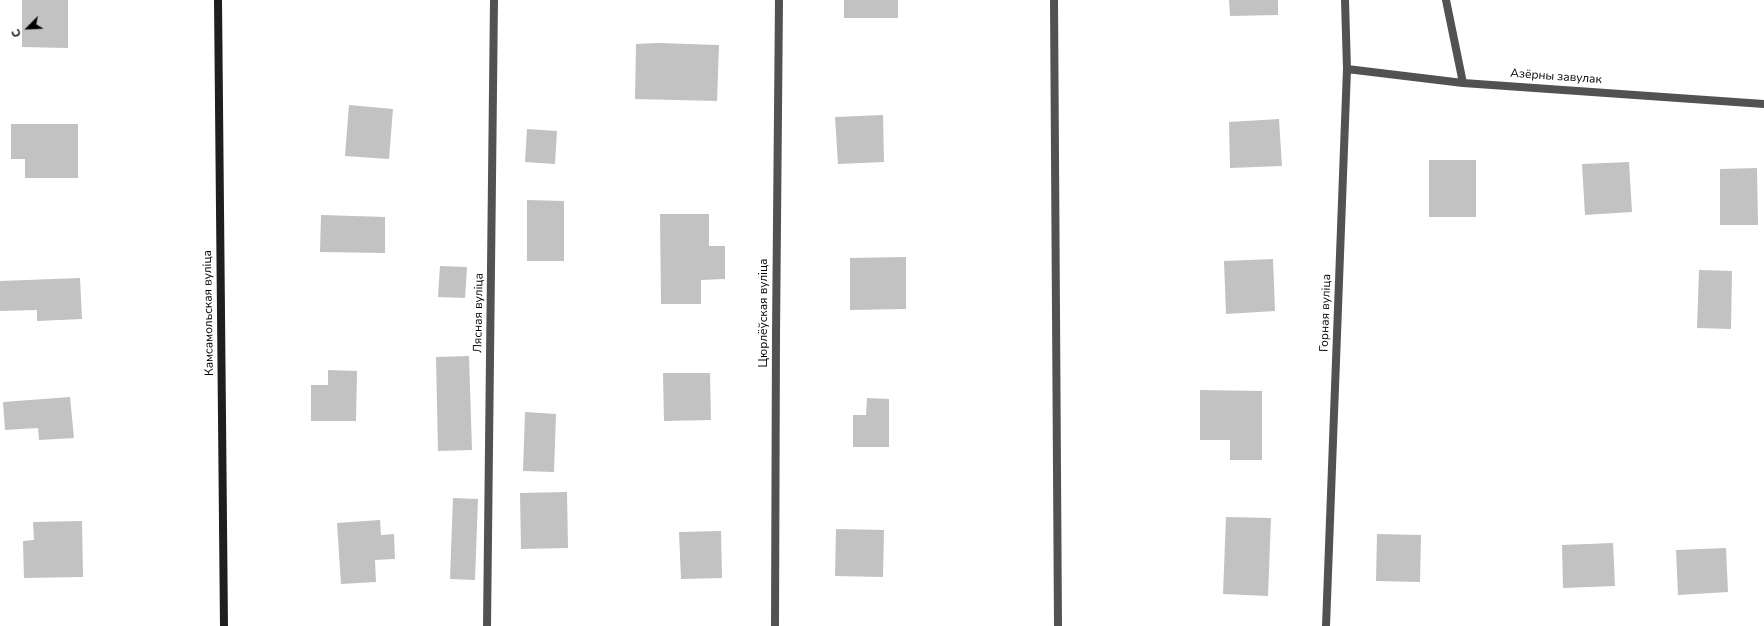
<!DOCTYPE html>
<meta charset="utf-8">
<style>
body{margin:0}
#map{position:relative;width:1764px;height:626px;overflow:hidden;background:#fff;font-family:"Nunito Sans",sans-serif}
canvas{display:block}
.north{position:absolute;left:8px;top:8px;width:40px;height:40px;-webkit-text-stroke:3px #fff;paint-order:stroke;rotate:246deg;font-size:11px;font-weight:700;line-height:16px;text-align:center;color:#000}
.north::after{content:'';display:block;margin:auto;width:14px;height:18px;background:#000;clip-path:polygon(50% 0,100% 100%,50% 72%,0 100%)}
</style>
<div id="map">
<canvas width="1764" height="626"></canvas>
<div class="north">С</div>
</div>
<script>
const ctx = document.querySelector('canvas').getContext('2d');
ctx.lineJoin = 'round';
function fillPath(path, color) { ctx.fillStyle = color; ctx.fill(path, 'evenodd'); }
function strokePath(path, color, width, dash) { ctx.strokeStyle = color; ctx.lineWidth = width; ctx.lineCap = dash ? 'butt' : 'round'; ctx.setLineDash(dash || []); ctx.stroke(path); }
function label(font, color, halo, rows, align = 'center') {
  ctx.font = font + ' "Nunito Sans",sans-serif'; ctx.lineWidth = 3; ctx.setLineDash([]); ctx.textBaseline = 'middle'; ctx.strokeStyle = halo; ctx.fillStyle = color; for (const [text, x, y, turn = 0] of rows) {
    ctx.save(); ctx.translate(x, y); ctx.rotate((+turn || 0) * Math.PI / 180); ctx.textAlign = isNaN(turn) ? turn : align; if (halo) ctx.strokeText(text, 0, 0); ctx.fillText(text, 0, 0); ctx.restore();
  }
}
const building = new Path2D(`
 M22 0H68V48L22 47Z
 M844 0H898V18H844Z
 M1229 0H1278V15L1230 16Z
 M657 43 719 45 717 101 635 99 636 44Z
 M349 105 393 109 389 159 345 156Z
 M883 115 884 162 838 164 835 117Z
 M1279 119 1282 166 1230 168 1229 122Z
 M11 124H78V178H25V159H11Z
 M527 129 557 131 555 164 525 162Z
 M1429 160H1476V217H1429Z
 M1629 162 1632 212 1585 215 1582 164Z
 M1757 168 1758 225H1720V169Z
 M527 200 564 201V261H527Z
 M660 214H709V246H725V279L701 280V304H661Z
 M321 215 385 217V253L320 252Z
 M906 257V309L850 310V258Z
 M1273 259 1275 311 1226 314 1224 261Z
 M440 266 467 267 465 298 438 297Z
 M1699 270 1732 271 1731 329 1697 328Z
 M80 278 82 319 37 321V310L0 311V281Z
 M469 356 472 450 438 451 436 357Z
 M328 370 357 371 356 421H311V385H328Z
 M663 373H710L711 420 664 421Z
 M1200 390 1262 391V460H1230V440H1200Z
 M70 397 74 438 39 440 38 428 5 430 3 402Z
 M867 398 889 399V447H853V415H866Z
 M525 412 556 414 554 472 523 471Z
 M567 492 568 548 521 549 520 493Z
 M453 498 478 499 475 580 450 579Z
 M1226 517 1271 518 1268 596 1223 594Z
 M380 520 381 535 394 534 395 559 375 560 376 582 341 584 337 523Z
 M82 521 83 577 24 578 23 541 34 540 33 522Z
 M836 529 884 530 883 577 835 576Z
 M721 531 722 578 681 579 679 532Z
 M1377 534 1421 535 1420 582 1376 581Z
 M1613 543 1615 586 1563 588 1562 545Z
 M1726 548 1728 592 1678 595 1676 550Z`);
const lane = new Path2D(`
 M1054 0 1058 626`);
const street = new Path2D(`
 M1446 0 1463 83
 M1347 69 1463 83 1764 104
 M487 626 494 0
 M775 626 776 334 779 0
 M1326 626 1347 69 1345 0`);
const secondary = new Path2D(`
 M218 0 224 626`);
const streetNames = [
 ["Азёрны завулак",1556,77,4],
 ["Камсамольская вуліца",209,313,-91],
 ["Лясная вуліца",479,313,-89],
 ["Цюрлёўская вуліца",764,313,-90],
 ["Горная вуліца",1326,313,-88]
];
fillPath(building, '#c2c2c2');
strokePath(lane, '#525252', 8);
strokePath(street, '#525252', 8);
strokePath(secondary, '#1f1f1f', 8);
label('12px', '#000', '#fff', streetNames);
</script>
